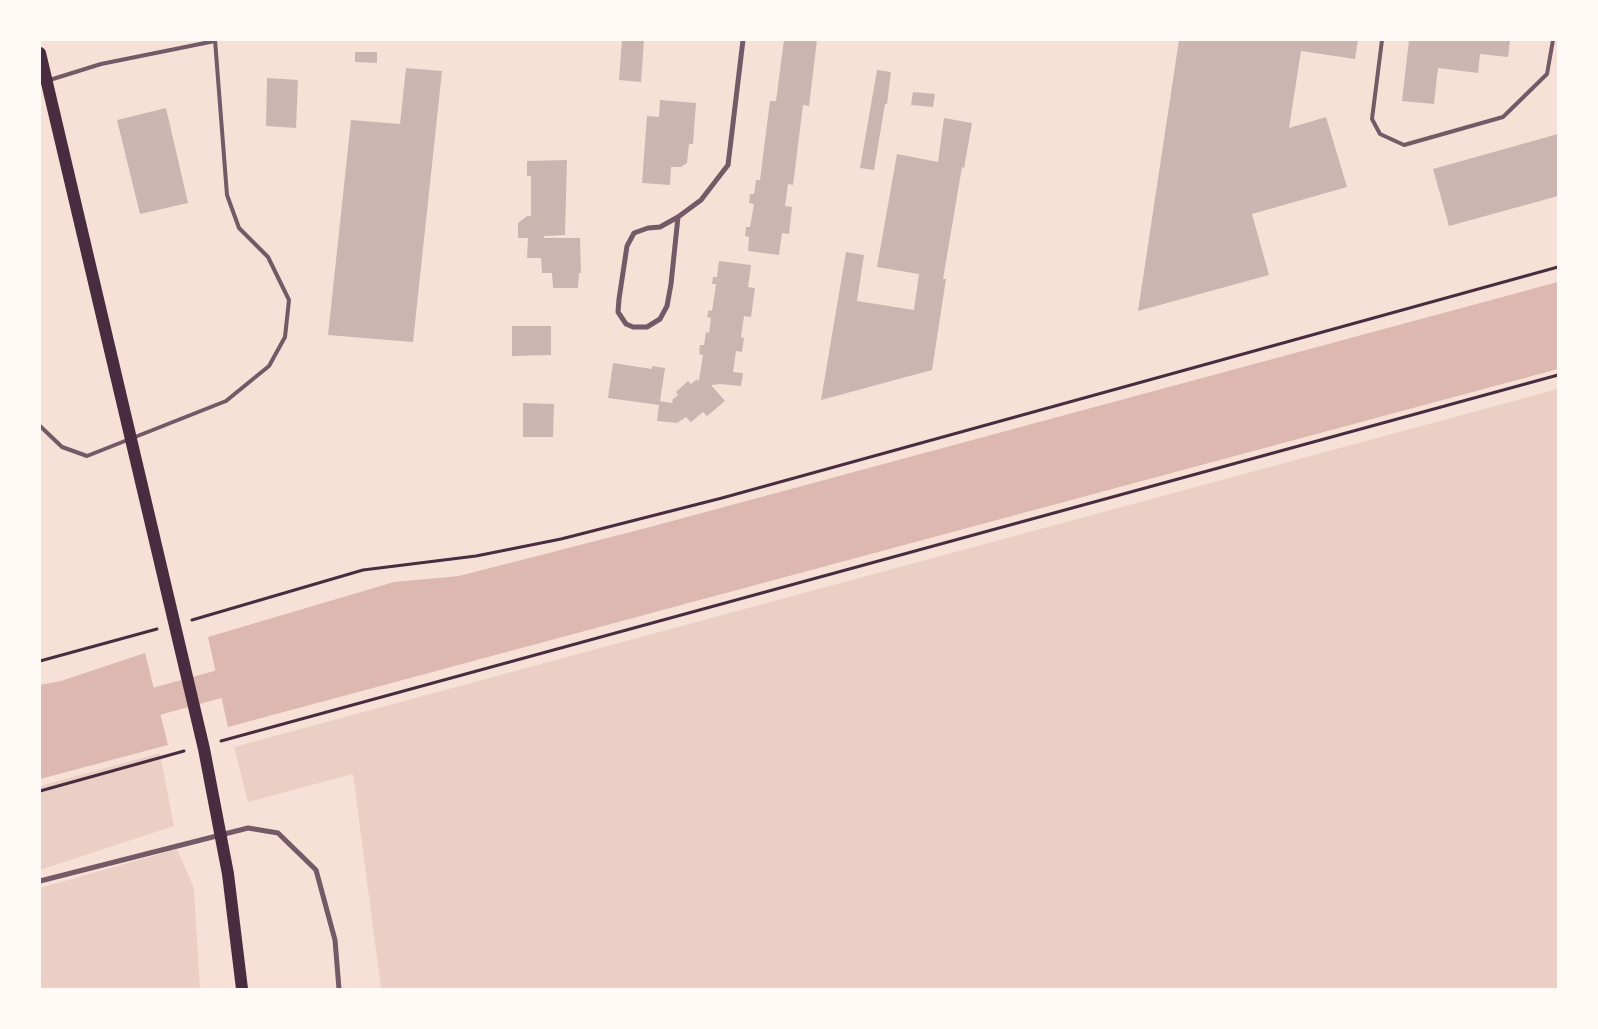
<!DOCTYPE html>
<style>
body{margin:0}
#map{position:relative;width:1598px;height:1029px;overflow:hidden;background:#f7e1d7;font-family:Figtree,sans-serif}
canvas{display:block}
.frame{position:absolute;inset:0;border:41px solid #fffaf5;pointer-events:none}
</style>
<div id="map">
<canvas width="1598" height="1029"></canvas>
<div class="frame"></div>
</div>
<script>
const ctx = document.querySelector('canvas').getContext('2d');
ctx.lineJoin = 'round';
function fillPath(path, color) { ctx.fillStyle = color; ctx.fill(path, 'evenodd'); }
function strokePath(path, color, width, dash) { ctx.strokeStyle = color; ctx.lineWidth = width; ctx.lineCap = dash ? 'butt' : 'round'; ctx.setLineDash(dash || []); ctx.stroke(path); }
const green = new Path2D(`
 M1558 389V989H381L353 774 248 802 234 747Z
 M160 753 174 826 40 870V786Z
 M177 849 194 888 200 989H40V888Z`);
const water = new Path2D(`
 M1558 282V369L228 727 208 637 394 582 459 576 650 527Z
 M145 653 168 745 40 779V685L61 681Z`);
const canal = new Path2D(`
 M121 711 256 674`);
const building = new Path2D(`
 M622 40H644L641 82 619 80Z
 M784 40H817L809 106 803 105 793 185 788 184 785 206 792 207 789 234 782 233 779 255 748 251 749 237 745 236 746 227H750L754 204 749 203 750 194H754L756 180H760L770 101H776Z
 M1179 40H1358L1355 59 1301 51 1289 128 1326 117 1347 187 1252 214 1269 275 1138 311Z
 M1409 40H1510L1508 57 1480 54 1478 73 1438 68 1434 104 1402 101Z
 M355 52H377V63L355 62Z
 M406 68 442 71 413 342 328 335 351 120 400 124Z
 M877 70 891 72 887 104H885L874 170 860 168Z
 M267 78 298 80 296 128 266 126Z
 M913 92 935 94 933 107 911 105Z
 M660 100 696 103 693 144H689L687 163 681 167H671L670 185 642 183 647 116 659 117Z
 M166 108 188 203 140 214 117 120Z
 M944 118 972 123 964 168 962 167 943 279H946L932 370 821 400 846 252 864 255 857 301 914 310 919 274 877 267 897 154 938 162Z
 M1558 134V196L1449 226 1433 169Z
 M567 160 565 235 544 236V238H580L581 273H579L578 288H553L552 273H542L541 258H527L528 238H518V223L527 216H531V176H527V161Z
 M719 261 751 265 748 287 755 288 751 317 744 316 741 337 744 338 742 352 736 351 733 372 743 373 741 386 720 384 711 385 725 401 707 416 703 412 691 422 686 417 677 423 657 421 659 405 608 398 613 363 652 369V366L665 368 660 401 672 403 673 402 672 400 678 395 676 392 688 381 691 384 697 379V381L699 380 703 355 699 354 700 345H704L706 332 709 333 711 318 707 317 709 310 712 311 716 284H712L713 277H717Z
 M512 326H551V355L512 356Z
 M523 403 554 404 553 437H523Z`);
const path = new Path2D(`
 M192 620 363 570 476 556 561 539 722 498 1558 267
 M40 661 157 629
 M221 741 1558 375
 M40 791 184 751`);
const service = new Path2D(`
 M1382 40 1372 119 1380 134 1404 145 1503 117 1547 74 1553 40
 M40 83 101 64 215 41
 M40 426 62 447 87 456 226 401 269 366 285 337 289 300 268 257 239 228 227 195 215 40`);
const minor = new Path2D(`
 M678 217 671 284 667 306 660 319 647 327H633L626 324 618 312 619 299 627 246 634 233 648 228 660 227 678 217 701 200 728 165 743 40
 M40 881 248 828 278 833 316 870 335 940 339 989`);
const primary = new Path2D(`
 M40 53 204 749 228 874 242 989`);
fillPath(green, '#ebcfc5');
fillPath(water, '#dcb8b0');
strokePath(canal, '#dcb8b0', 28);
fillPath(building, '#ccb4b1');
strokePath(path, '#4a2c40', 3);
strokePath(service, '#755966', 4);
strokePath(minor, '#755966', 5);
strokePath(primary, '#4a2c40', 12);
</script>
